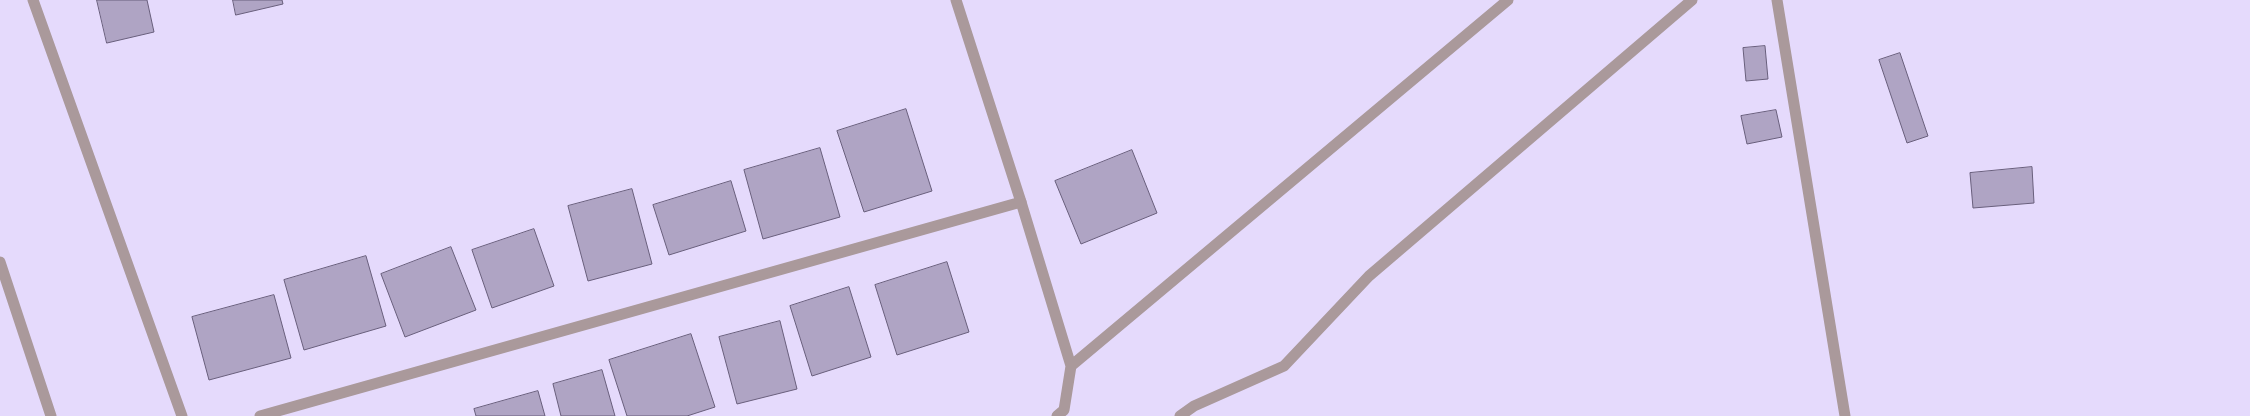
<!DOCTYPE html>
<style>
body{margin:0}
canvas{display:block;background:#e5dafc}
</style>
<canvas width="2250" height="416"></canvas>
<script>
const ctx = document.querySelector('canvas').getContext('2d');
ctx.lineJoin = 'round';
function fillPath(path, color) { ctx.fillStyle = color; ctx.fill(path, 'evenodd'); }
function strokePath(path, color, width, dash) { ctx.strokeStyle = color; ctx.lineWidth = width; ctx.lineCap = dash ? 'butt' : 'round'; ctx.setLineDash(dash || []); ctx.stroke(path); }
const building = new Path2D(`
 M97 0H147L154 32 107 43Z
 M233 0H282L283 4 236 15Z
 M1765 46 1768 79 1746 81 1743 48Z
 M1900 53 1928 136 1907 143 1879 60Z
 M906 109 932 191 864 212 837 131Z
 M1776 110 1782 137 1747 144 1741 116Z
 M820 148 840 217 763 239 744 170Z
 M1132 150 1157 213 1081 244 1055 181Z
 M2032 167 2034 203 1973 208 1970 173Z
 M731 181 746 231 669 255 653 205Z
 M632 189 652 264 588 281 568 206Z
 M534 229 554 286 492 308 472 250Z
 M451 247 476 310 405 337 381 274Z
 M366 256 386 326 304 350 284 280Z
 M947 262 969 332 897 355 875 285Z
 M849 287 871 357 812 376 790 306Z
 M274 295 291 358 209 380 192 317Z
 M780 321 797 389 737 404 719 337Z
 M691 334 715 407 687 416H627L609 360Z
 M602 370 615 416H561L553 384Z
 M538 391 545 416H476L474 409Z`);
const service = new Path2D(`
 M1777 0 1845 416
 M1021 202 1071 366 1508 0
 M0 262 51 416
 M1057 416 1064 410 1071 366
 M1180 416 1194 406 1284 366 1369 276 1692 0`);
const minor = new Path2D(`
 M33 0 182 416
 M260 416 1021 202 956 0`);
fillPath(building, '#afa4c4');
strokePath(building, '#695f7c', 1);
strokePath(service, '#aa999b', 11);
strokePath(minor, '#aa999b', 11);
</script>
